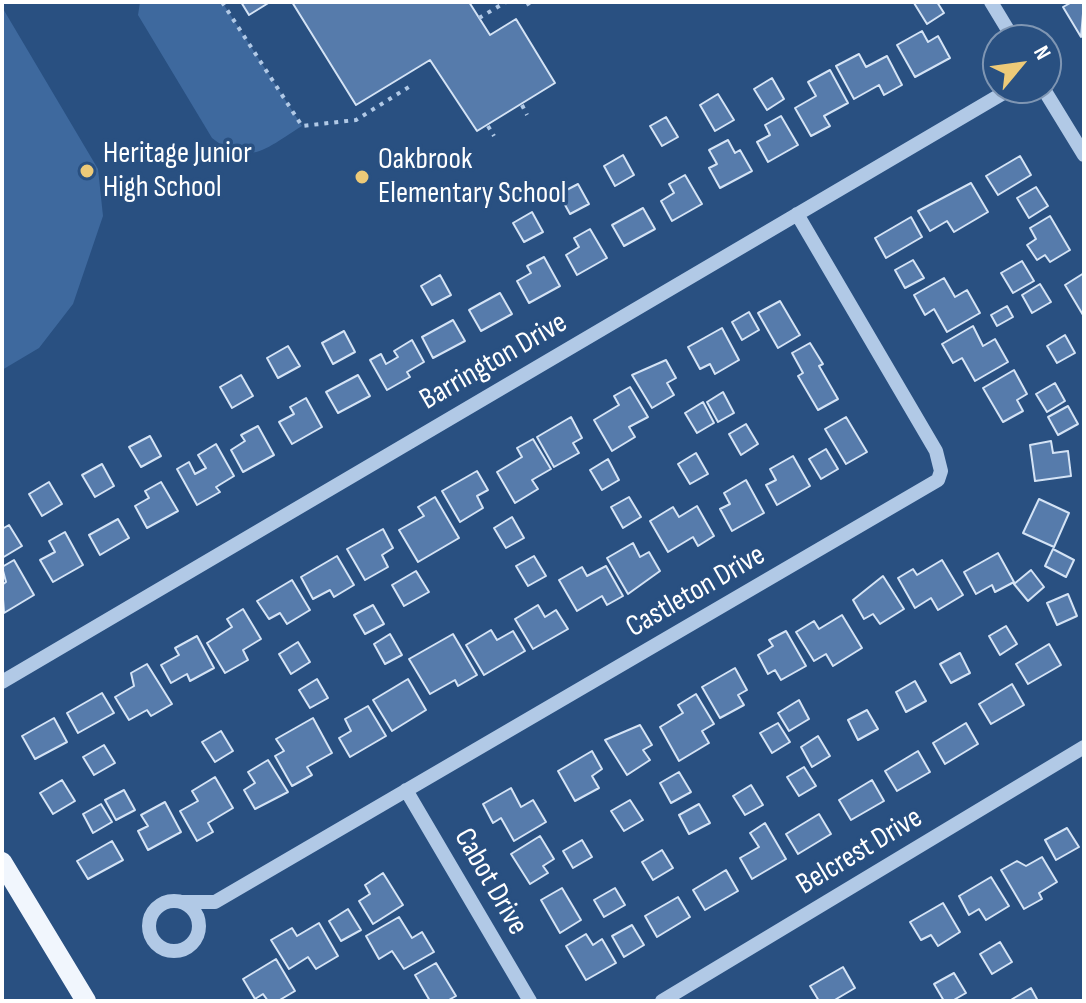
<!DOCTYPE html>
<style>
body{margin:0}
#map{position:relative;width:1086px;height:1003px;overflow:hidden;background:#295081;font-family:"Sofia Sans Condensed",sans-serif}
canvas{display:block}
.frame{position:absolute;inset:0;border:4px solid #fff;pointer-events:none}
.north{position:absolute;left:982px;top:24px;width:80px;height:80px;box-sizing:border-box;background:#295081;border:2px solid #7f96b3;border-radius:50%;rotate:61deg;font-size:22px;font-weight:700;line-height:32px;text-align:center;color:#fff}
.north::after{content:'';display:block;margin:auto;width:28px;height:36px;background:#edca78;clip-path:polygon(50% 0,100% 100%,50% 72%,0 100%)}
</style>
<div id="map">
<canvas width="1086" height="1003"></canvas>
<div class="frame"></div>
<div class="north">N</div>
</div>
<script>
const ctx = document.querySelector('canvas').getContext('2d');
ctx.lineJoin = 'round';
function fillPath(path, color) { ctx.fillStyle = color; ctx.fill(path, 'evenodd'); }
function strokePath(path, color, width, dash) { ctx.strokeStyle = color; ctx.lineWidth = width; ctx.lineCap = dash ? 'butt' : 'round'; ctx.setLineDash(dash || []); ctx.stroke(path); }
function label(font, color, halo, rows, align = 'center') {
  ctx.font = font + ' "Sofia Sans Condensed",sans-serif'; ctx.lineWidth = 7; ctx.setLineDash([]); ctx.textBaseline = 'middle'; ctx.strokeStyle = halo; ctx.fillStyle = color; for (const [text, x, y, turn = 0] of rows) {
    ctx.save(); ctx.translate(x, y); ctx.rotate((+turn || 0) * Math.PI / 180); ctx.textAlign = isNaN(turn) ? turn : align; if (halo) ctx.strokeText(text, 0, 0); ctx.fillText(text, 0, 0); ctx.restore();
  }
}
const green = new Path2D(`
 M140 2H222L302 126C266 148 250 168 212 138L138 15Z
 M2 7 98 169 103 216 73 304 39 348 2 370Z`);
const building = new Path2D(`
 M241 2H270L249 15Z
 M292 2H469L490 35 516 19 555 83 477 131 430 60 356 105Z
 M937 2 944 13 927 24 914 3Z
 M1072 2H1084L1081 37 1063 7Z
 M922 31 928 42 938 36 950 58 915 77 897 45Z
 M859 54 866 67 887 56 902 85 884 95 879 85 854 99 836 66Z
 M830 70 848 103 824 116 830 126 811 136 795 108 816 96 808 82Z
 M772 78 784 99 767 110 754 89Z
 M718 94 734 120 715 131 700 105Z
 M781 116 798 145 768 162 757 142 770 135 765 125Z
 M666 117 678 137 662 146 650 126Z
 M728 140 735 153 740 150 752 171 720 188 709 168 717 164 709 150Z
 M623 155 634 175 615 186 604 166Z
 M1020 156 1031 175 998 195 986 176Z
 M685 175 702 204 672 221 661 201 674 193 669 184Z
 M971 183 988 212 954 232 947 221 930 231 918 211Z
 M578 184 589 204 570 214 559 194Z
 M1036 187 1048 206 1029 218 1017 198Z
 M643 208 655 229 624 246 612 225Z
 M532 212 543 232 524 242 513 223Z
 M1050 216 1070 250 1050 262 1045 255 1037 260 1027 245 1036 239 1030 228Z
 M911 217 922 237 886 258 875 238Z
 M590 229 607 258 577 275 566 255 579 247 574 238Z
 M544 257 560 286 529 303 517 281 531 273 527 266Z
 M913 260 924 278 905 288 895 270Z
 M1022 261 1034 281 1013 293 1001 273Z
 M1084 273V314L1083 315 1065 285Z
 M440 275 451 295 432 305 421 286Z
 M944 278 955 297 967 290 980 313 947 332 934 309 925 315 914 295Z
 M1040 284 1051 302 1032 313 1022 295Z
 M500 293 512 314 481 331 469 310Z
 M780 301 800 335 778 348 758 313Z
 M1007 306 1013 317 997 326 991 315Z
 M749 312 759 330 742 340 732 322Z
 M453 320 465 341 433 358 422 337Z
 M973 326 983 346 995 339 1008 362 975 381 962 358 953 363 942 344Z
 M722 328 739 360 715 374 710 364 700 369 688 347Z
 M344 331 355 352 333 364 322 343Z
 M1065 335 1075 353 1057 363 1047 346Z
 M412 340 424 362 407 372 410 377 387 390 370 360 381 354 386 364 398 357 394 351Z
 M810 343 823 364 819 366 838 399 818 410 798 376 803 373 792 353Z
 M288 346 300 366 278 378 267 358Z
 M666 360 676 378 667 383 674 395 652 408 632 375Z
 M1014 370 1027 394 1017 400 1023 411 1003 422 983 388Z
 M241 375 253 396 232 408 220 387Z
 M358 375 370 396 338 413 326 392Z
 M1055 383 1065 401 1047 412 1036 394Z
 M630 387 648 417 629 427 635 437 612 451 594 420 619 405 614 396Z
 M723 392 734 413 718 422 707 402Z
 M306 398 322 427 292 444 279 422 294 414 290 407Z
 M703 402 714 423 697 433 685 413Z
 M1068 406 1078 424 1058 435 1048 417Z
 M571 417 582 438 573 443 579 453 554 467 537 437Z
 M846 417 867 452 846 464 825 429Z
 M746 424 758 444 741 455 729 434Z
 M258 426 274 455 243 472 231 450 245 441 241 435Z
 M150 436 161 456 141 467 129 447Z
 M533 439 551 469 532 480 538 489 515 503 497 472 522 457 517 448Z
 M1051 441 1053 453 1068 451 1071 476 1035 481 1030 445Z
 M216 444 234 476 216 487 220 492 197 505 177 469 189 462 195 474 206 468 198 455Z
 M826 449 838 469 821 479 809 459Z
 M696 453 708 474 690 484 678 464Z
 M793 456 810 486 777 505 766 485 776 480 770 469Z
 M608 459 619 480 602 490 590 470Z
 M102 464 114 486 95 497 82 475Z
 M477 471 488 490 477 496 483 508 460 522 442 491Z
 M746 480 764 513 732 531 720 509 730 504 724 493Z
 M49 482 62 504 42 516 29 494Z
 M161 482 178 511 147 528 135 506 149 498 145 491Z
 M435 497 459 538 418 562 399 530 424 516 418 507Z
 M629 497 641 517 623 528 611 507Z
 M1039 499 1069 513 1054 547 1023 533Z
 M697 506 714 536 698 546 693 537 668 552 650 521 673 507 679 517Z
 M512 517 524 538 506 548 494 528Z
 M118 519 129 538 100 555 89 535Z
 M9 525 22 546 2 558V529Z
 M383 529 393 548 382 555 388 567 365 580 347 549Z
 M65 532 83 565 53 582 40 560 55 552 49 541Z
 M633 543 640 557 649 552 660 571 628 594 607 558Z
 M1053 549 1074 560 1066 577 1045 566Z
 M998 553 1014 582 995 592 992 585 976 594 964 572Z
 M337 556 354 585 334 597 330 590 313 599 301 577Z
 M534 556 546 576 528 586 516 566Z
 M14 560 34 595 4 613 2 585 6 582 2 567Z
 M942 560 963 595 938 610 931 598 915 608 898 578 913 569 917 575Z
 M606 566 623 596 607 605 602 596 577 611 559 580 582 567 587 576Z
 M1031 570 1044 587 1028 601 1014 584Z
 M416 571 429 592 404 606 392 585Z
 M883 576 904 609 880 624 873 614 864 619 853 600Z
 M292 580 310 610 287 624 280 613 269 619 257 601Z
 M1068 594 1077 616 1057 625 1047 603Z
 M373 605 384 624 365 634 354 615Z
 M538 605 545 617 556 610 568 629 533 649 515 619Z
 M243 609 261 639 243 650 248 660 225 673 207 643 232 627 227 619Z
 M842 615 862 648 833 666 826 654 814 661 796 632 814 621 819 629Z
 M1006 626 1017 644 1000 655 989 636Z
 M491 630 497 640 513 631 525 651 484 675 466 645Z
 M786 631 806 666 781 680 775 670 768 674 758 655 773 646 769 640Z
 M390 634 402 655 385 664 374 644Z
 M453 634 477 675 458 686 455 680 430 694 409 659Z
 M197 636 214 668 190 681 187 674 171 683 161 665 179 655 175 648Z
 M298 642 310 662 291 674 279 654Z
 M1049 644 1061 665 1028 684 1016 664Z
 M960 653 970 673 951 683 940 664Z
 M147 664 172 704 151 716 147 710 129 720 115 697 134 686 131 673Z
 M735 668 747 690 738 695 744 705 720 718 702 687Z
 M317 679 328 698 310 708 299 690Z
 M408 679 426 710 392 731 373 700Z
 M915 681 926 701 906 712 896 692Z
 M1012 684 1024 705 991 724 979 704Z
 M102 693 114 713 78 733 67 713Z
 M696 694 714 724 702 731 709 743 679 761 660 727 683 713 678 705Z
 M799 700 809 719 789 731 778 713Z
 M368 706 386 736 350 757 339 738 351 731 345 719Z
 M867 710 878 729 858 740 848 720Z
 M54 718 67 742 35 759 22 736Z
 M313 718 332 753 307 767 312 775 292 786 275 756 284 751 276 739Z
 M778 723 790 742 772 753 760 733Z
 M966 723 978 744 945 764 933 743Z
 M640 725 652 745 643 750 650 760 627 775 605 740Z
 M221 731 233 751 215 762 202 742Z
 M818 736 830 756 812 767 801 747Z
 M104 745 115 763 94 775 83 757Z
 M592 751 602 769 592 776 599 788 575 801 558 771Z
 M918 751 930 772 897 791 885 771Z
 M268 760 288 792 255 809 244 790 255 783 248 772Z
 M804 767 816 786 799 796 787 777Z
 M679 772 691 792 671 803 660 783Z
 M215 777 233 808 208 823 213 832 197 841 180 811 198 801 192 791Z
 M62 780 75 801 53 814 40 793Z
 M872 780 884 801 851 820 839 800Z
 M751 785 763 805 745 815 733 796Z
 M511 788 521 807 533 800 546 822 514 841 501 818 493 823 483 804Z
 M124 790 135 810 116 820 105 800Z
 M630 800 643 820 624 831 611 811Z
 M165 802 181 832 148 850 138 831 148 826 141 815Z
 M101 804 112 822 93 833 83 814Z
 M699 804 710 823 689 834 679 815Z
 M819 814 831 834 798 854 786 834Z
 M765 823 786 859 752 879 740 858 759 847 750 833Z
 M1067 828 1079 847 1056 860 1045 840Z
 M540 836 554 859 543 866 548 873 530 884 511 854Z
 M582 840 592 857 573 868 563 851Z
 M112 841 123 860 88 879 77 861Z
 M662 850 673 868 653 880 642 862Z
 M1042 857 1057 882 1039 893 1042 899 1024 909 1001 870 1017 861 1026 866Z
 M726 870 738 891 705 910 693 890Z
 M383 873 403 905 373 924 359 901 370 894 365 885Z
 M991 877 1009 906 986 920 979 909 969 915 959 896Z
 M562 888 581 920 560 933 541 900Z
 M615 888 625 905 604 917 594 900Z
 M678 897 690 917 657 937 645 916Z
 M943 903 960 932 938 946 931 935 921 940 910 922Z
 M348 909 361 930 341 941 329 921Z
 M399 917 412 938 422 932 434 952 404 969 392 951 379 959 366 936Z
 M319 923 338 956 316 969 308 957 289 969 271 940 292 928 297 936Z
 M632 925 644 945 624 957 612 936Z
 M586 934 593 945 602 939 616 963 586 980 566 946Z
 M1000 942 1012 962 992 974 980 954Z
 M276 959 295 991 278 1001H268L263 994 255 999 243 979Z
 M436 963 456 996 447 1001H430L415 975Z
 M843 967 855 988 833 1001H819L810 986Z
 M954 973 966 993 952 1001H944L934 984Z
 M1031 988 1038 1001H1009Z`);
const path = new Path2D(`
 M222 2 302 126 356 120 412 85
 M527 2 530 7
 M479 18 506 2
 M522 105 527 115
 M488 126 494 136`);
const minor = new Path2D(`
 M991 2 1014 40
 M1043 88 1084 155
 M2 682 1012 88
 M406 790 530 1001
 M149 926a25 25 0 1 1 50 0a25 25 0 1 1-50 0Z
 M182 902H215L938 480 941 471 936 451 797 214
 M662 1001 1084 747`);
const major = new Path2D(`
 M2 862 86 1001`);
const markers = [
 [87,171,8,"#edca78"],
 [362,177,8,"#edca78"]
];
const poiNames = [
 ["Heritage Junior",103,154],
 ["High School",103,188],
 ["Oakbrook",378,160],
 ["Elementary School",378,194]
];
const streetNames = [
 ["Barrington Drive",494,362,-30],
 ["Castleton Drive",696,592,-30],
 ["Belcrest Drive",860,852,-31],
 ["Cabot Drive",490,882,60]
];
fillPath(green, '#3e699e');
fillPath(building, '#567bab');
strokePath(building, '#d4e3f5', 2);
strokePath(path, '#b1c9e6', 4, [4, 6]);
strokePath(minor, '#b1c9e6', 14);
strokePath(major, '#f1f6fd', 20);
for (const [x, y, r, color] of markers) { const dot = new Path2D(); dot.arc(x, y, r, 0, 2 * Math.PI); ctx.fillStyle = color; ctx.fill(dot); strokePath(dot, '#295081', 3); }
label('30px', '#fff', '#295081', poiNames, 'left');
label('30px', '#fff', '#295081', streetNames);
</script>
